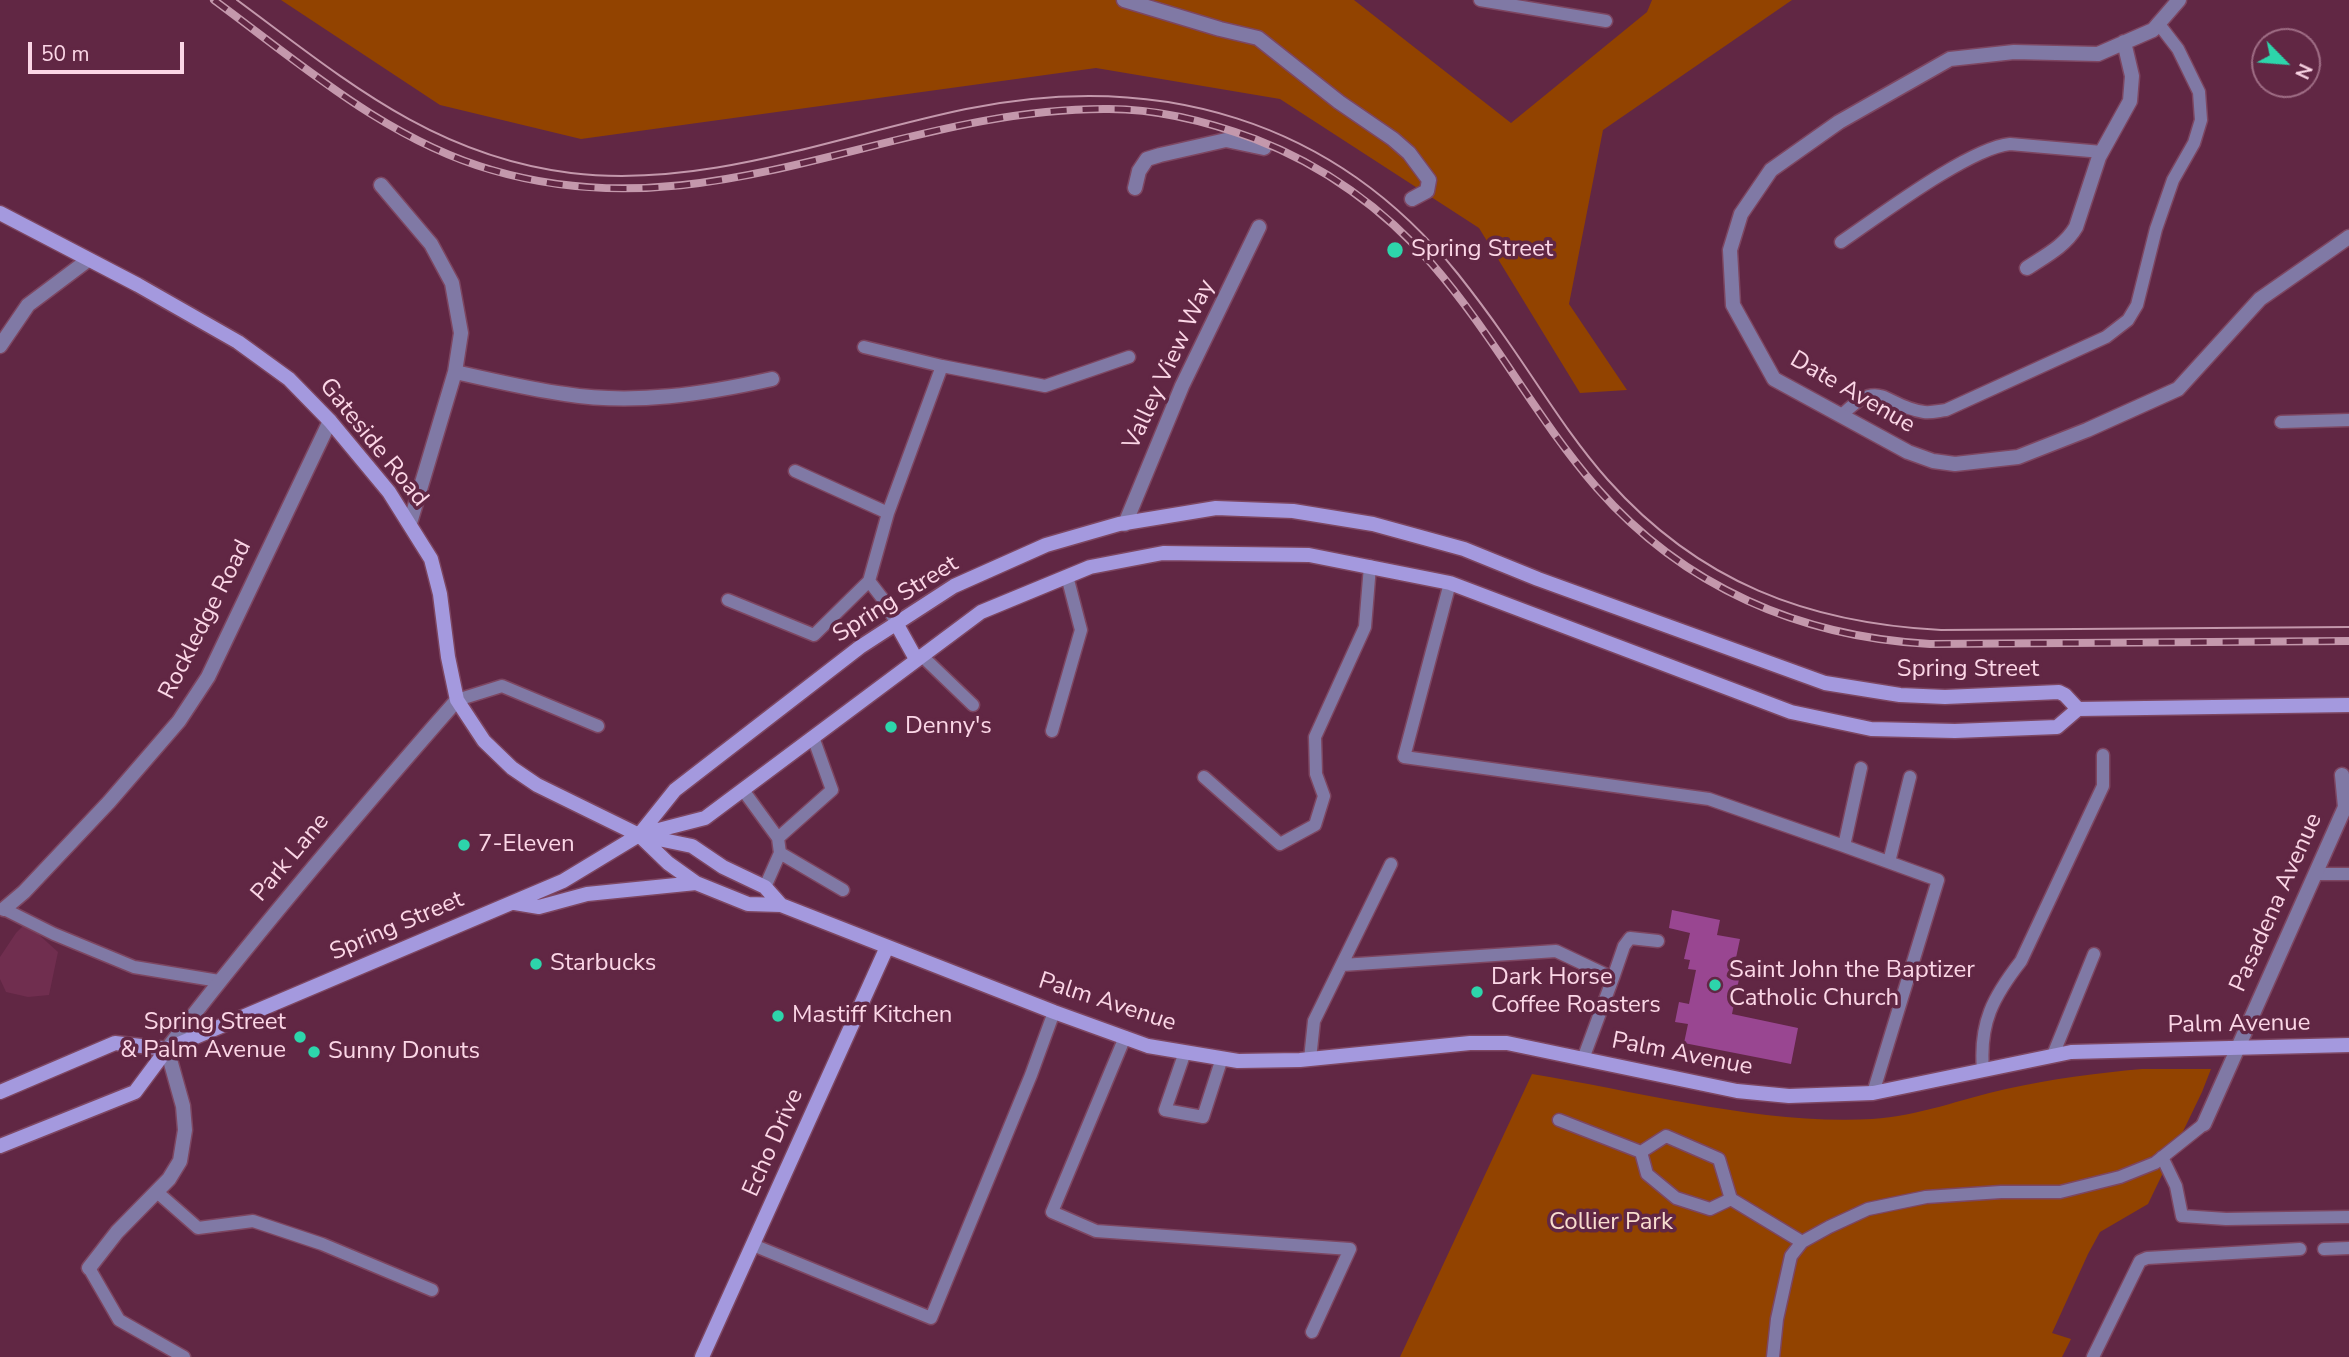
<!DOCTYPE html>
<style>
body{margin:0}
#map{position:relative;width:2349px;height:1357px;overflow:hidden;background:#612744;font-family:"Nunito Sans",sans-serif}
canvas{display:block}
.north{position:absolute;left:2251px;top:28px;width:70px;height:70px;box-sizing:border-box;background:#612744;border:2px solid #9f6d85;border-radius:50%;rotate:115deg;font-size:19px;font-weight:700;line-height:28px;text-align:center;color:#fbd6e6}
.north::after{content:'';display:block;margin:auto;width:24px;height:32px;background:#2dd5ab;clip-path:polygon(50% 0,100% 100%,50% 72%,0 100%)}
.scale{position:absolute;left:28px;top:42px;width:156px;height:32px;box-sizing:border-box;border:4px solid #fbd6e6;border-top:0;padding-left:9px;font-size:21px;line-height:24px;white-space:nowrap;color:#fbd6e6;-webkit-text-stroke:5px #612744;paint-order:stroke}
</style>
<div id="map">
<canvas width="2349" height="1357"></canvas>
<div class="north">N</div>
<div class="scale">50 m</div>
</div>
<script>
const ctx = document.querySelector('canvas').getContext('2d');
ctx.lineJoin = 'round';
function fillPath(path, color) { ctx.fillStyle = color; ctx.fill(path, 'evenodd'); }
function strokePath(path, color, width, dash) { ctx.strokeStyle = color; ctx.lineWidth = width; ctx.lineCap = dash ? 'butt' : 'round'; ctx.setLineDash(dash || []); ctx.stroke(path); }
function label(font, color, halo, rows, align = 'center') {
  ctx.font = font + ' "Nunito Sans",sans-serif'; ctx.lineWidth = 7; ctx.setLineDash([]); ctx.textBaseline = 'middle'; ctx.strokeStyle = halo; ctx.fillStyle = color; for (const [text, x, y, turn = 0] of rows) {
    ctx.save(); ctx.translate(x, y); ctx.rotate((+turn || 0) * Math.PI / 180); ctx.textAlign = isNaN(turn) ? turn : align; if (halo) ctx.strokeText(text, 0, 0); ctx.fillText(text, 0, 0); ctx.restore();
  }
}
const built = new Path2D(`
 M26 923 58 952 49 995 28 997 6 992 0 979V957L16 933Z`);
const green = new Path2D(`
 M281 0H1354L1511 123 1647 12 1652 0H1792L1603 130 1569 304 1627 390 1580 393 1479 228 1280 99 1096 68 581 139 440 105Z
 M2142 1069H2211L2202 1092 2148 1204 2100 1232 2088 1254 2052 1333 2071 1339 2062 1357H1400L1532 1074C1642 1092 1761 1125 1872 1119 1919 1116 1961 1099 2006 1089 2051 1079 2097 1073 2142 1069Z`);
const building = new Path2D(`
 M1672 910 1720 920 1717 935 1740 939 1733 972 1740 974 1732 1014 1798 1028 1791 1064 1684 1043 1688 1024 1675 1022 1679 1002 1689 1004 1696 970 1688 969 1690 960 1684 959 1690 933 1669 928Z`);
const lane = new Path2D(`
 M1480 0 1606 21
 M1841 242C1878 217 1969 148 2010 144L2102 152
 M864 347 942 366 888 513
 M942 366 1045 386 1129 357
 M1841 416C1882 375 1882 406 1924 412 1931 413 1938 411 1946 410L2106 337 2128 320 2137 305 2156 229 2173 180 2194 143 2201 120 2199 92 2178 49 2158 23
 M2281 422 2349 420
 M795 471 888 513 869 581
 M1450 583 1404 757 1709 799 1844 846 1861 768
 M728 600 814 635 869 581 886 603 896 623
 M921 655 973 705
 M457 700 502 686 598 726
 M1052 731 1081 630 1067 576
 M1204 777 1280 844 1315 825 1324 796 1316 774 1315 737 1365 627 1370 566
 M743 790 778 838 832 790 813 737
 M778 838 780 853 843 890
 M1844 846 1938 880 1873 1093
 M1889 862 1910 777
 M2315 874H2349
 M765 887 780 853
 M4 909 54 934 134 967 219 981
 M1342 965 1556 951 1613 978 1624 946 1630 938 1658 941
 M1125 1037 1052 1212 1096 1231 1350 1249 1312 1332
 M1185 1052 1165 1110 1203 1117 1222 1058
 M2053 1055 2094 954
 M1310 1059 1314 1021 1391 864
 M1583 1059 1613 978
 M1983 1070C1979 1023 1993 997 2021 961L2103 786V755
 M1559 1120 1641 1152
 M2162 1157 2176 1186 2182 1216 2226 1219 2349 1217
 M157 1192 198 1228 253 1221 322 1244 432 1290
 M1731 1199 1710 1209 1676 1198 1647 1174 1641 1152 1666 1136 1719 1159 1731 1199 1802 1242
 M753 1245 931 1318 1031 1075 1054 1012
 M2324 1249 2349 1248
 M89 1268 119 1320 184 1357
 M1773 1357 1777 1319 1791 1256 1802 1242 1829 1227 1868 1209 1926 1197 2001 1192H2060L2120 1177 2155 1163 2204 1124
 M2093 1357 2140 1261 2147 1258 2300 1249`);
const street = new Path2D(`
 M1124 0 1220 29 1258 38 1339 102 1393 139 1409 153 1429 180 1427 191 1412 199
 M2179 0 2153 30 2098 54 2014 52 1950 59 1839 122 1771 170 1741 214 1730 250 1733 305 1774 379 1908 452 1933 461 1955 464 2018 457 2087 430 2178 389 2260 299 2349 237
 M381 185 431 244 452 283 461 333 455 372 410 523
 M1135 188 1139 171 1147 159 1160 155 1226 140 1264 148
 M2027 268C2045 256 2065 246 2076 227L2099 157 2130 101 2132 76 2124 42
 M0 346 28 305 88 260
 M455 372C492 380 528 389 565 394 634 405 705 394 772 379
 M1125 524 1182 386 1259 227
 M4 909 24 892 109 802 179 721 208 677 330 421
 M2204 1124 2345 807 2342 775
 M89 1268 117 1232 169 1179 180 1161 185 1130 183 1106 167 1049C259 929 357 814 457 700`);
const secondary = new Path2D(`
 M0 213 138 285 238 342 289 379 330 421 389 492 431 559 440 594 448 657 457 700 484 741 512 768 537 785 639 835 692 846 723 867 765 887 781 905
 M896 623 916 659
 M639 835 668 863 696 883 748 904 781 905 1054 1012 1148 1046 1238 1061 1300 1060 1470 1043H1507L1737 1091 1789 1096 1873 1093 2071 1052 2349 1045
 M639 835 675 790 860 647 954 586 1046 545 1119 524 1216 508 1293 511 1373 524 1464 549 1538 579 1825 683 1900 695 1945 697 2059 692 2065 695 2078 709
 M515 903 539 907 587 894 696 883
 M0 1092 115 1043 167 1049 563 881 639 835 705 818 981 612 1090 567 1163 553 1309 555 1450 583 1791 712 1871 729 1955 731 2057 727 2078 709 2349 705
 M0 1146 135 1092 167 1049
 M702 1357 887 947`);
const tram = new Path2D(`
 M237 0C344 79 433 156 571 173 706 189 836 136 966 109 1157 70 1333 118 1458 274 1473 293 1488 313 1502 333 1537 382 1568 435 1608 480 1699 582 1807 623 1941 630L2349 627`);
const rail = new Path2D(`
 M214 0C301 64 387 140 492 170 713 235 895 107 1109 109 1159 109 1209 122 1255 139 1323 165 1384 209 1432 264 1493 334 1536 418 1597 488 1684 587 1800 637 1930 644L2349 641`);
const markers = [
 [1395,250,9,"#2dd5ab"],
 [891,727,7,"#2dd5ab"],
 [464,845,7,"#2dd5ab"],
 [536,964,7,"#2dd5ab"],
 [1715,985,7,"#2dd5ab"],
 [1477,992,7,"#2dd5ab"],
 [778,1016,7,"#2dd5ab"],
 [300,1037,7,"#2dd5ab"],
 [314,1052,7,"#2dd5ab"]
];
const poiNames = [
 ["Spring Street",1411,250],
 ["Denny's",905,727],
 ["7-Eleven",478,845],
 ["Starbucks",550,964],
 ["Saint John the Baptizer",1729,971],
 ["Catholic Church",1729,999],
 ["Dark Horse",1491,978],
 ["Coffee Roasters",1491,1006],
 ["Mastiff Kitchen",792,1016],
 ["Spring Street",286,1023,"right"],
 ["& Palm Avenue",286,1051,"right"],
 ["Sunny Donuts",328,1052]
];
const streetNames = [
 ["Valley View Way",1170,365,-65],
 ["Date Avenue",1852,393,30],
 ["Gateside Road",373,443,51],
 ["Spring Street",896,600,-32],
 ["Rockledge Road",206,620,-63],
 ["Spring Street",1968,670],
 ["Park Lane",291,858,-50],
 ["Pasadena Avenue",2277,903,-66],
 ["Spring Street",397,927,-23],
 ["Palm Avenue",1107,1003,18],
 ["Palm Avenue",2239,1025,-1],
 ["Palm Avenue",1682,1055,11],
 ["Echo Drive",774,1143,-66]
];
const parkNames = [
 ["Collier Park",1611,1223]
];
fillPath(built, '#702e4f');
fillPath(green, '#924300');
fillPath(building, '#994691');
strokePath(lane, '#7d4661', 15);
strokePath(street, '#7d4661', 17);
strokePath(secondary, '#7d4661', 17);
strokePath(lane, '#8079a5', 12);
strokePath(street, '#8079a5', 14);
strokePath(secondary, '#a499de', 14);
strokePath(tram, '#c498ac', 2);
strokePath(rail, '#c498ac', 8);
strokePath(rail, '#612744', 5, [16]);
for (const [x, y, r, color] of markers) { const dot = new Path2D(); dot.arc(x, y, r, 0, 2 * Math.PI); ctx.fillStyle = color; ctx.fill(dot); strokePath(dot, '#612744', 2.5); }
label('24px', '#fbd6e6', '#612744', poiNames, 'left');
label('24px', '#fbd6e6', '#612744', streetNames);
label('24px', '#f7ddce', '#612744', parkNames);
</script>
